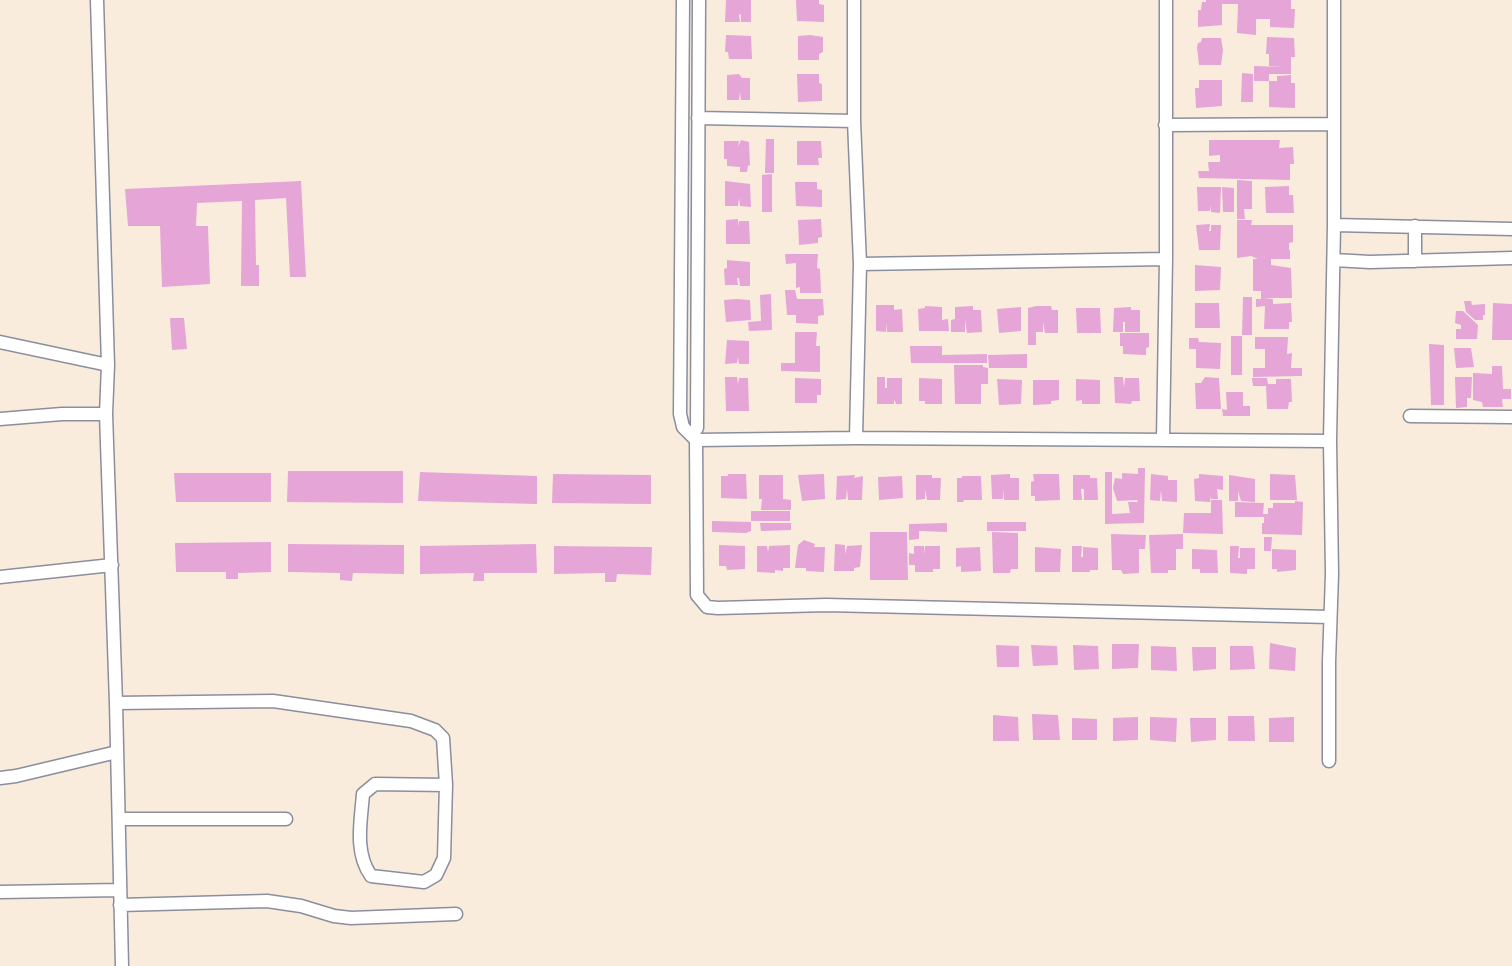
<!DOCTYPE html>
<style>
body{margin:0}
canvas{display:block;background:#f9ecdc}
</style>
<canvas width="1512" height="966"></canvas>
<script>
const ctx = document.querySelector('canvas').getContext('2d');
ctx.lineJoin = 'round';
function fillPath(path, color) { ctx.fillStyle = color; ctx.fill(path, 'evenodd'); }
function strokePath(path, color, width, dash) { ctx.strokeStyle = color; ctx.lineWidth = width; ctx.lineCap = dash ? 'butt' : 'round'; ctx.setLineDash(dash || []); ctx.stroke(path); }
const building = new Path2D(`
 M726 0H751V22H741V14L739 15 740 22H725Z
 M796 0H819V4L824 5V22L797 21Z
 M1206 0H1291V9H1295L1294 28 1270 27V19H1256V35L1237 33 1238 4H1222V25L1198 27V10H1201L1202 2H1206Z
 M726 35 751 36 752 59H729L728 52H725Z
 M810 35 823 37V52L819 54V60H798V36Z
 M1267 37 1294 38 1295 57H1291V74H1269V81H1254V66L1284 67 1269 66V54H1266Z
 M1202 38H1221L1223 50 1221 65H1199L1197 47 1198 43 1201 42Z
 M1242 73 1253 74V102H1241Z
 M739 74 742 78H750V100H741L740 92 739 100H727V75Z
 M797 74H819V83L822 84V101L798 102Z
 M1291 75V83H1295V108L1269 107V81H1277V76Z
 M1199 80H1222V106L1196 108 1195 88H1199Z
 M766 139H774V173H765Z
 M741 140 749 142 750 166 748 165 747 172H740V167L727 166V159H724V141H739L738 147Z
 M1209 140H1280L1279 148 1293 147 1294 164H1290V180L1199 178 1198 171H1209L1208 162H1220V155L1209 156Z
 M797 141H821L822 158H818L819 165H797Z
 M772 174V212H762V175Z
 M1237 180 1252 181V209H1244L1245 219H1237Z
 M301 181 306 277H290L286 198 255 200 256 265H259V286H241L242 201 197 203 196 226H208L210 284 162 287 160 226H128L125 189Z
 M725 181 750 184 751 207 740 206 739 198 738 206H725Z
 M795 182H817V189L822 190V207L796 206Z
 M1289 186V195H1293L1294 213H1266L1265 187Z
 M1197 187H1221L1220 213 1211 212V205L1210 211H1198Z
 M1222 187 1234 188V212H1223Z
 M738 219V227L739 221H749L750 244H726V220Z
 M821 219 822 237 818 238V243L799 245 798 220Z
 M1237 220H1252L1251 225H1293V242L1289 243V250H1290V259H1258L1251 256 1237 258Z
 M1210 224 1209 231H1211V225H1221L1220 250H1199L1196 225Z
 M785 254H818L817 268 820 269 821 293H800V287L796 288V263L786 264Z
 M1253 259H1271V265L1291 268 1292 298H1264L1273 299V304L1291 303 1292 322H1289V329H1264L1265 306 1256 307V299H1261V291H1253Z
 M727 260 750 262V286H740L739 278H737L738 285H725L724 269 727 268Z
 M1195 265 1221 267 1220 290 1195 291Z
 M785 290H795L797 299H823L824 315 818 316V324L796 323V315H787Z
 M771 294 772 330 749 331 748 322 761 321 760 295Z
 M1243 297H1252V335H1242Z
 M736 299 750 300 751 320 726 322 724 300Z
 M1464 301H1471L1472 305 1485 304V315H1483V320H1475L1466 312Z
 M1195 303H1219L1220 328H1195Z
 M1493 303 1512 304V340H1492Z
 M876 305H894V310L902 309 903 332H887L886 322V332L876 331Z
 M925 306 942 307V320L948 319 949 331H919L918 309 925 308Z
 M973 306V310H981L982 332 967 333 965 320V332H951V320L955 319V307Z
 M1036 306H1051L1052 310H1058V333H1045L1043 322V332H1036V345H1028V308Z
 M1021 307V331L999 333 997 309Z
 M1131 307V310H1140V332H1125V322H1123V332H1113L1114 308Z
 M1076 308H1100L1101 333H1077Z
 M1456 311H1463L1478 325 1477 339H1456V329H1461V325L1455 323Z
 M170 318H184L187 349 172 350Z
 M795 332H817L816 346H820V372L781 371V363H795Z
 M1120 333H1149V347L1146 348V355L1123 354V346H1120Z
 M1231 336H1242V375H1231Z
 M1255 337H1288L1287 354 1292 353 1291 368H1302V376L1253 377V368H1265V349H1255Z
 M1189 338H1198L1199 342 1221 343 1220 369 1196 368V349H1189Z
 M727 340 749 341V364H739L738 357 737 363 725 364Z
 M1429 344 1444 345V405H1431Z
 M910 346H942V355L987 354V363H911Z
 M1454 348H1471L1474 367 1456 368Z
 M1027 354V368H989L988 355Z
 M954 365H983V367L988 368V384H981V404H955Z
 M1492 366H1502L1503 389H1511V399H1502L1503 407H1483L1482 402 1473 400V373L1492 374Z
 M725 377H737L738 384 739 378H748L749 411H726Z
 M877 377H885V388H887V378H902V404H896L894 399V404H877Z
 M1114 377H1123L1124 388 1125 378H1139L1140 401H1132L1131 404 1115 403Z
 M1205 377 1219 378 1221 409H1196L1195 383H1201Z
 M1455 377H1472L1471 398H1467V407L1456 408Z
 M795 378 821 379V395H817V403H795Z
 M919 378 942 379V404H925V401H919Z
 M1252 378H1267L1268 384H1276V379H1291L1292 402H1289L1288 409H1267L1266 386H1253Z
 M997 379 1022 380 1021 404 999 405Z
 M1076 379 1100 380V404H1082V400L1076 401Z
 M1033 380H1059V400L1051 401V404L1033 405Z
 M1226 392H1243V406H1250V416H1223L1222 409 1227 410Z
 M1138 468H1145L1144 523 1105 524V472H1112V514L1130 513 1128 502H1138L1137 500 1117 501 1113 488 1115 478 1122 479V473L1138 474Z
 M288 471H403V503L287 502Z
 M420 472 537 476V504L418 501Z
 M174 473H271V502H176Z
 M553 474 651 475V504L552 503Z
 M728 474H746L747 499 721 498V476H728Z
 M824 474 825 499 802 501 798 475Z
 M1010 474V478H1019V500H1004V489L1003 499H992L991 475Z
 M1033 474H1059L1060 500 1035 501V496H1031V482L1034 481Z
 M1151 474 1168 476V480H1177V502L1162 501 1161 490 1160 501 1150 500Z
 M1199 474 1223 476V490L1217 489 1218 499H1211V495L1210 502 1195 501 1194 479 1199 478Z
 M1270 474 1295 475 1297 500H1270Z
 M759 475H783V499L791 500V510H761L762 499H759Z
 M855 475 854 478 863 476 862 500H848L847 489 846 499 836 500 837 476Z
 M916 475H932V478H941L940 500H927L925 489V499L916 500Z
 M1073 475H1090V478H1097L1098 500H1084V489H1081L1082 500H1073Z
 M1229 475 1255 479V502L1241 501 1238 491V501H1229Z
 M902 476 903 498 879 500 878 477Z
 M962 476H981L982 500H964L963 502H957V478H962Z
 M1211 500H1222L1223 534 1183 533 1184 513H1211Z
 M1295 501 1303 502 1302 535 1262 534V523H1264V517H1235V502L1264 503 1263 514H1268V508H1273V503H1295Z
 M751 511H790V521H751Z
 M712 521 751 522V531L746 533 712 532Z
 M987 522H1026V531H987Z
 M760 523H791V530L761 531Z
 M947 523V532L919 531V539L909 540V524Z
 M870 532H907L908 580H870Z
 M992 532 1018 533V569H1011L1010 573H993Z
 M1111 534 1146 535 1145 549H1139V573L1123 574 1121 570H1112Z
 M1183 534V549H1176V570H1168V573H1151L1149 535Z
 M1264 537H1272L1271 551H1264Z
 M804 540 815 544 814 547H825L824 572 806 571V568H795L798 545Z
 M271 542V572L238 573V579H226V572H176L175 543Z
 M288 544 404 545V574L353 573 352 581 340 580V573L288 572Z
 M536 544 537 573H484V581H473L474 573 420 574V546Z
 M835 544 845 545V554L847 546 862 545 860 567 854 568V571H834Z
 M719 545 745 546V569L727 570 726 566H719Z
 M790 545V568H783V571L775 570V573L757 572V546H767L768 552 769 546Z
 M554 546 652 547 651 575 617 574 616 582H605V573L554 574Z
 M914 546H924V555L925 546H940V569H933V572H915V565H909V553L914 554Z
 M1072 546H1082L1081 557H1083V547L1098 548V570H1090V572H1072Z
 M1230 546H1239L1238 558H1240V548H1255V569H1247V574L1230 573Z
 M980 547 981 571 961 572V566L956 567V548Z
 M1035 547 1061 549 1060 572H1035Z
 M1192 549 1217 550 1218 573H1200V569H1192Z
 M1272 549 1296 550V570L1277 572V569H1272Z
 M1270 643 1296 648 1295 671 1269 669Z
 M1112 644H1139L1138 668 1112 669Z
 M996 645 1019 646V667H997Z
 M1031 645 1057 646 1058 665 1033 666Z
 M1073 645 1098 646 1099 669 1074 670Z
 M1151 646 1176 647 1177 671 1151 670Z
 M1230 646H1253L1255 669 1230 670Z
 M1192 647H1216V669L1193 671Z
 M1032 714 1058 715 1060 740H1033Z
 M993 715 1018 717 1019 741H993Z
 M1228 716H1254L1255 741H1228Z
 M1138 717V740L1113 741V718Z
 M1150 717 1177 718 1176 742 1150 740Z
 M1294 717V742H1269V718Z
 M1072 718 1097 719V740H1072Z
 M1190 718H1216V740L1191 742Z`);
const street = new Path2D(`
 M97 0 108 365 106 414 116 703 122 966
 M683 0 680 414 683 427 696 440 856 438 1330 441
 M854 0V121L860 264 856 438
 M698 118 854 121
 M1165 125 1333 124
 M1334 225 1512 229
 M1334 260 1370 262 1512 258
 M1415 261V226
 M860 264 1166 259
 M0 342 108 365
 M1410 416 1512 417
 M0 419 62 414H106
 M692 435 697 428 699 0
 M1163 439 1166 259V0
 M696 440 697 595 707 607 718 608 826 605 1330 617
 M0 577 112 565
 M116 703 273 701 411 721 435 730 443 738 446 785 444 858 436 875 424 882 371 876C354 852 361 821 363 794L375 784 446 785
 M1329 761V662L1332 574 1330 441 1334 225V0
 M0 778 16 776 117 752
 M120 819H286
 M0 892 120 890
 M120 905 267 901 301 906 334 916 351 918 456 914`);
fillPath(building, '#e5a5d7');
strokePath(street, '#8a8e9d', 15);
strokePath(street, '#fff', 12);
</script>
